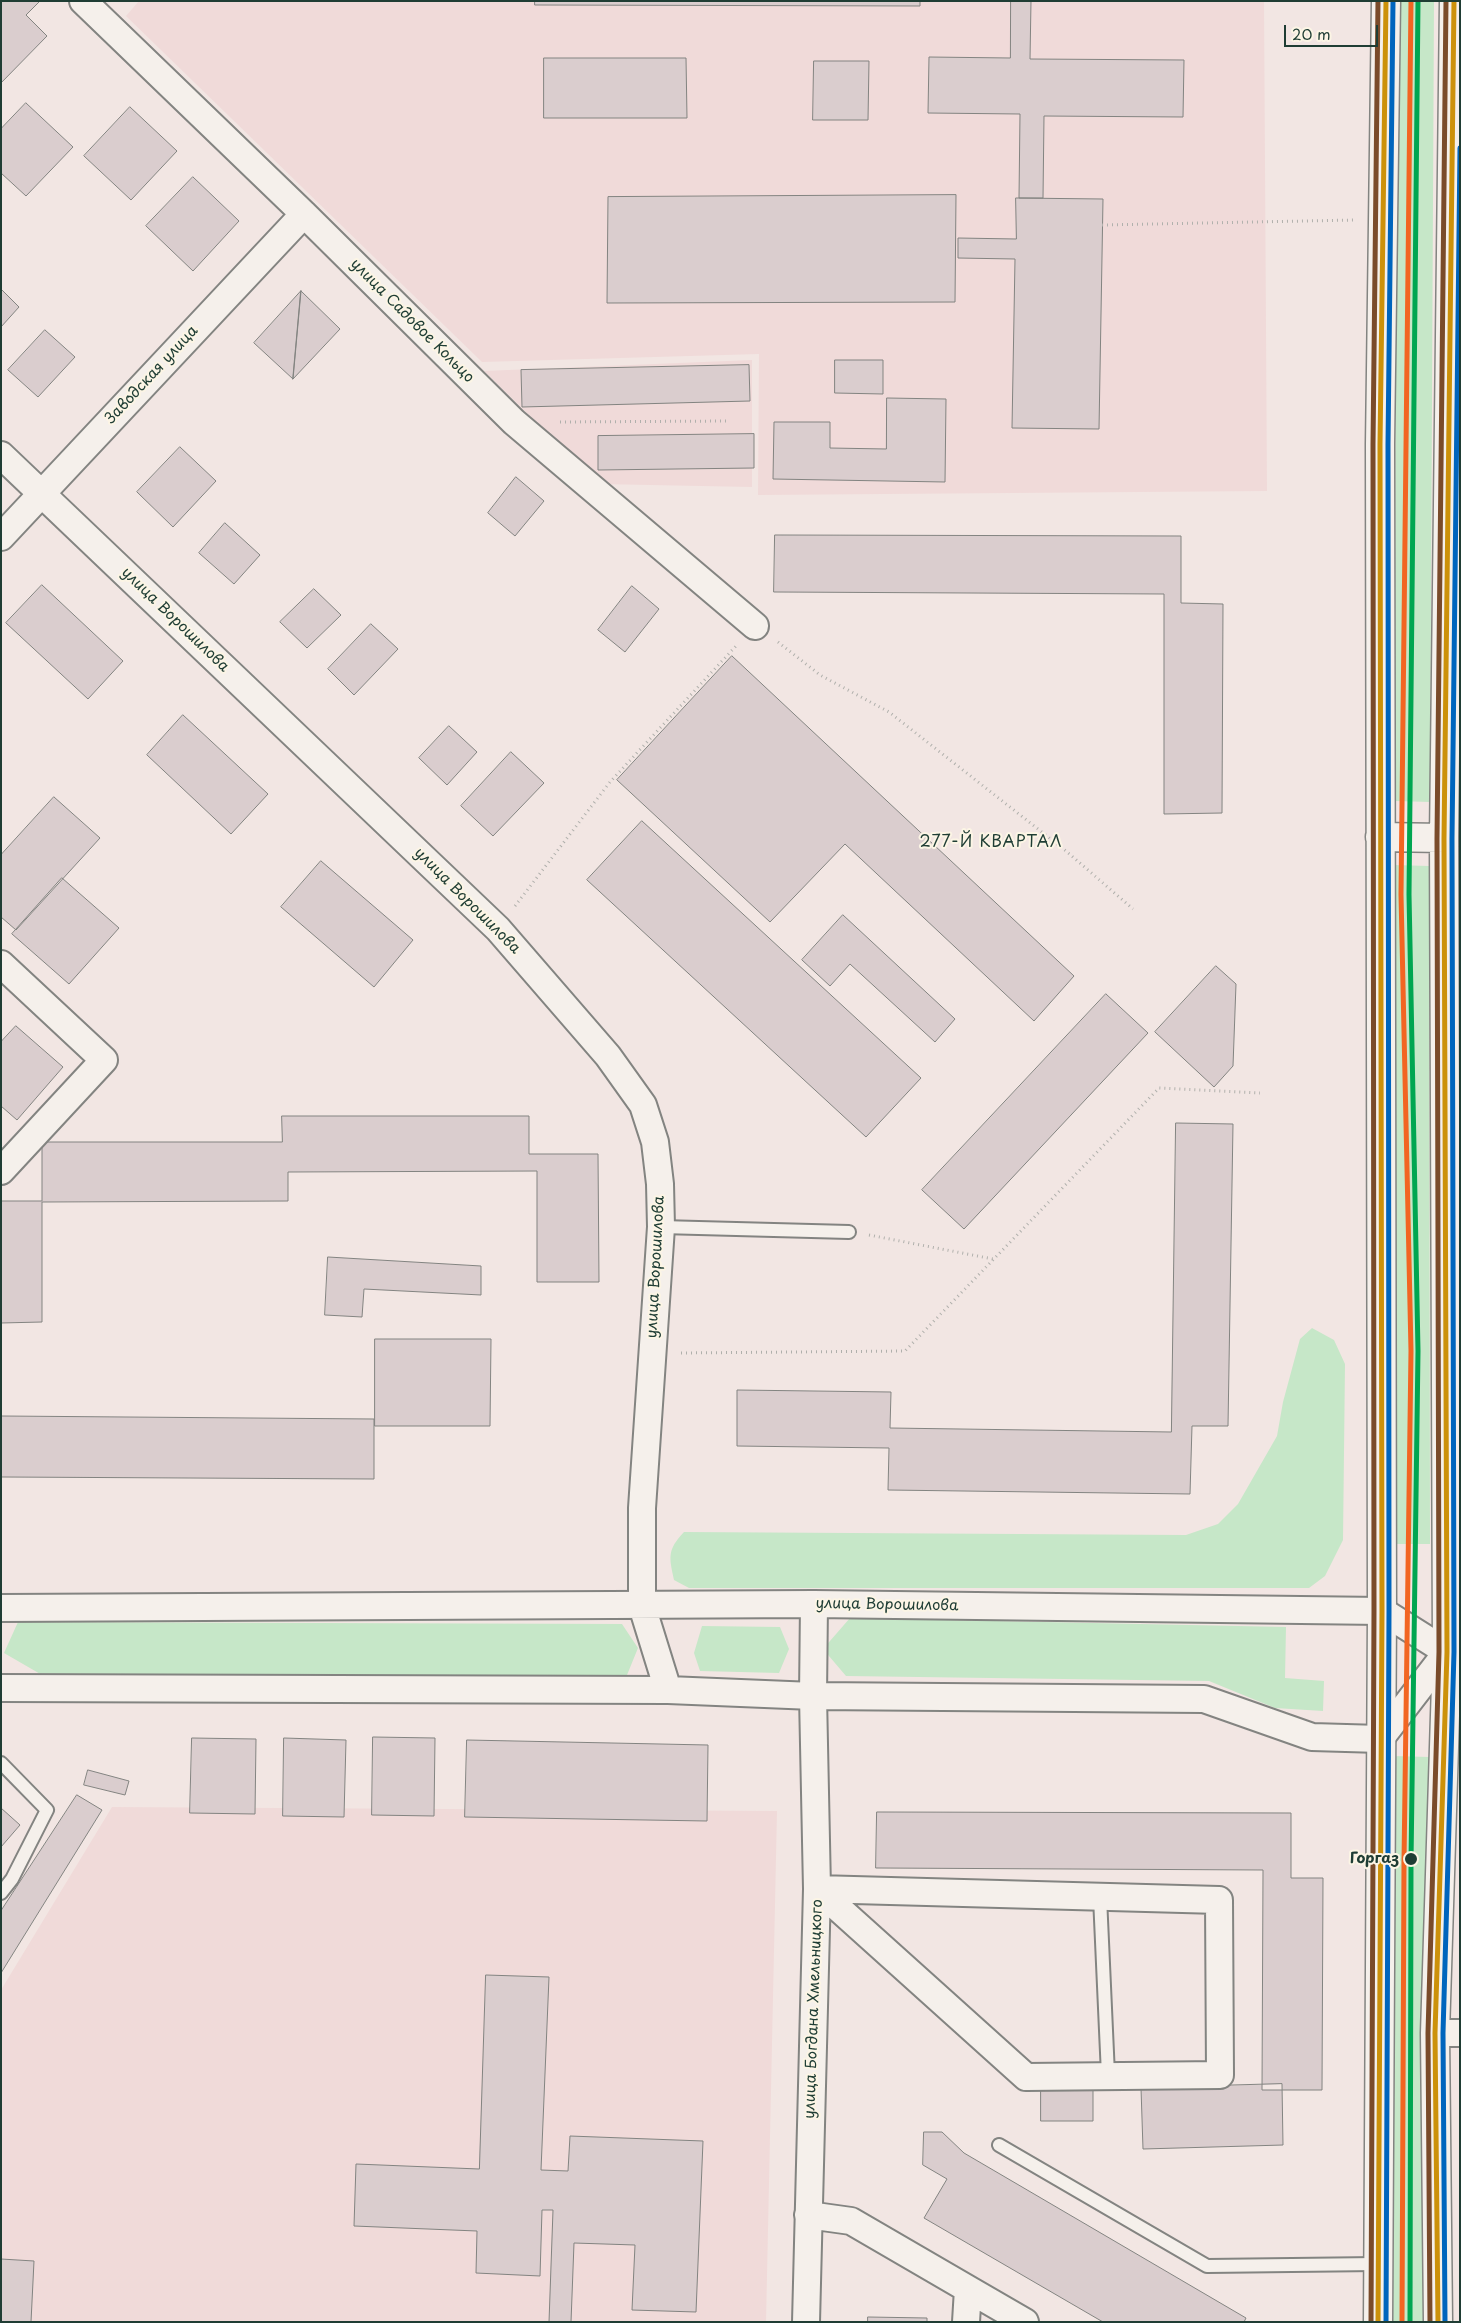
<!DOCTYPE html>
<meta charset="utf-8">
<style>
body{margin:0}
#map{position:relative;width:1461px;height:2323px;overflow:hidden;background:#f2e6e3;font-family:"Playpen Sans",sans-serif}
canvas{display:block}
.frame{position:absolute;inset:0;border:2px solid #1f3d34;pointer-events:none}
.scale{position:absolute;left:1284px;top:25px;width:94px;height:22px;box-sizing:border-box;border:2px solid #1f3d34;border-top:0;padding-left:6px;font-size:15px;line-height:18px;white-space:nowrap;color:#1f3d34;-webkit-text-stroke:4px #fcf5e5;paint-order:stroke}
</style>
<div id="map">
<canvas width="1461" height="2323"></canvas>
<div class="frame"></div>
<div class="scale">20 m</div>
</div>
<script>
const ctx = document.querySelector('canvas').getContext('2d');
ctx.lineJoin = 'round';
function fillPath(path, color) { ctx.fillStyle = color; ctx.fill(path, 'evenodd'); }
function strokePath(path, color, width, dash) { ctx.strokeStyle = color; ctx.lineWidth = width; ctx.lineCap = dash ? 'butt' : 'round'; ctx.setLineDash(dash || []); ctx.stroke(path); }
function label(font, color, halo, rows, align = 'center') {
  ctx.font = font + ' "Playpen Sans",sans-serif'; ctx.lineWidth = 4; ctx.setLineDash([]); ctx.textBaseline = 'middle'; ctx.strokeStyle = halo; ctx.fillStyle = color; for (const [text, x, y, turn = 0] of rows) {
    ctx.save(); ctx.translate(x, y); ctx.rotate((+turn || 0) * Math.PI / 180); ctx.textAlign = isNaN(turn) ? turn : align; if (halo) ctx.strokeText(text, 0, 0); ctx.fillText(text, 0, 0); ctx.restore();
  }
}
const built = new Path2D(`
 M139 1H1264L1267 491 758 495 759 354 482 362 126 16Z
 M752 360V487L599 484 484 371Z
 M112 1807 777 1811 766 2322H1V1990Z`);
const green = new Path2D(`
 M1396 1H1434L1430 802 1395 801Z
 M1393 865 1429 866 1430 1544H1394Z
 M1312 1328 1334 1340 1345 1364 1343 1540 1325 1576 1309 1588H689L674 1580C669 1557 667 1550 684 1532L1186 1535 1218 1524 1238 1504 1277 1436 1283 1402 1300 1339Z
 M850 1618 1286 1627 1285 1678 1324 1681 1323 1711 1275 1708 1209 1681 846 1676 823 1649Z
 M18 1622 622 1624 638 1648 627 1675H42L4 1653Z
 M702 1626 780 1627 789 1649 779 1673 700 1671 694 1653Z
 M1393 1756 1429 1757 1426 2322H1390Z`);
const building = new Path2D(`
 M1 1H40L26 15 47 36 1 83Z
 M535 1H920V6L535 5Z
 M1011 1H1031L1030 59 1184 60 1183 117 1044 116 1043 198H1019L1020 114 928 113 929 57 1010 58Z
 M544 58H686L687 118H544Z
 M814 61H869L868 120H813Z
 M26 103 73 147 26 196 1 173V129Z
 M130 107 177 151 131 200 84 156Z
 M193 177 239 221 193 271 146 226Z
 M956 195 955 302 607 303 608 197Z
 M1016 198 1103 199 1099 429 1012 428 1015 259 958 258V238L1016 239Z
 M1 289 19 307 1 327Z
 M301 291 293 379 254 343Z
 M301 291 340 329 293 379Z
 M45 330 75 357 38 397 8 370Z
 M835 360H883V394L835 393Z
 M749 365 750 401 522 407 521 370Z
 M887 398 946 399 945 482 773 479 774 422H830V448L886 449Z
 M754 434V468L598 470V436Z
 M180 447 216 481 173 527 137 492Z
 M516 477 544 501 515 536 488 513Z
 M225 523 260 555 234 584 199 553Z
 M775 535 1181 536V603L1223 604 1222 813 1164 814V594L774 592Z
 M42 585 123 661 88 699 6 623Z
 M632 586 659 609 625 652 598 630Z
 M314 589 341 615 307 648 280 622Z
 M371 624 398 649 354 695 328 669Z
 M732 656 1074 976 1034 1021 845 844 770 922 617 780Z
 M183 715 268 794 231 834 147 755Z
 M449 726 477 752 447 785 419 758Z
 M511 752 544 783 493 836 461 806Z
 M54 797 100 838 16 930 1 917V855Z
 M642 821 921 1078 866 1137 587 880Z
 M321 861 413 940 374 987 281 907Z
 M62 878 119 928 69 984 12 934Z
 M843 915 955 1019 935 1042 850 964 830 986 802 960Z
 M1216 966 1236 984 1233 1066 1214 1087 1155 1032Z
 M1106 994 1148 1033 964 1229 922 1190Z
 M16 1026 63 1067 17 1120 1 1106V1042Z
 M282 1116H529V1154H598L599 1282H537V1171L288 1172V1201L42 1202V1322L1 1323V1201H42V1142H282Z
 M1176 1123 1233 1124 1228 1426H1192L1190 1494 888 1490 889 1448 737 1446V1390L891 1392 890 1428 1171 1432Z
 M328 1257 481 1266V1295L364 1289 362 1317 325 1315Z
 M375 1339H491L490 1426H375Z
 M1 1416 374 1419V1479L1 1477Z
 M373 1737 435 1738 434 1816 372 1815Z
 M192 1738 256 1739 255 1814 190 1813Z
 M284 1738 346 1740 344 1817 283 1816Z
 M467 1740 708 1745 707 1821 465 1817Z
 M88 1770 129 1781 125 1795 84 1785Z
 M77 1795 102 1810 1 1973V1911Z
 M1 1808 20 1825 1 1847Z
 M877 1812 1291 1813V1878H1323L1322 2090H1262L1263 1870 876 1868Z
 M486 1975 549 1977 541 2170 568 2171 570 2136 703 2141 696 2312 632 2310 635 2245 574 2243 571 2322H549L553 2210H542L540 2276 476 2273 477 2231 354 2226 356 2164 479 2169Z
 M1282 2084 1283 2145 1143 2149 1141 2088Z
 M1041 2086H1093V2121H1041Z
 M924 2132H942L964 2153 1246 2318 1244 2322H1103L924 2218 947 2179 923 2165Z
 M1 2259 34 2261 31 2322H1Z
 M868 2317 927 2318V2322H868Z`);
const path = new Path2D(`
 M1102 225 1355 220
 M560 422 727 421
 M778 642 820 675 889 712 1066 851 1133 909
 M515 906 610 782 736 646
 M869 1235 993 1259
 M681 1353 905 1351 1159 1088 1260 1093`);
const lane = new Path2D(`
 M661 1227 849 1232
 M1 1763 47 1810 12 1879 1 1893
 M1100 1897 1108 2075
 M999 2145 1207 2266 1377 2264`);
const street = new Path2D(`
 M83 1 304 214 514 422 755 626
 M1 455 498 929 608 1056 643 1105 655 1142 660 1184 661 1227 642 1508V1606L668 1690
 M1 537 304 214
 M1 964 104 1060 1 1171
 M1 1608 814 1604 1382 1611 1447 1652
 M1 1688 668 1690 813 1696 1204 1699 1312 1737 1380 1739 1447 1652
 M817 1889 1219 1900 1220 2075 1026 2077Z
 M1435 2033H1460
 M808 2215 851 2221 968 2289 966 2322
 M968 2289 1025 2322
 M806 2322 817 1889 813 1696 814 1604`);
const secondary = new Path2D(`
 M1380 837 1444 838
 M1378 2322 1382 1611 1380 444 1386 1
 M1438 2322 1435 2033 1447 1652 1444 838 1454 1`);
const bus1 = new Path2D(`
 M1378 2322 1382 1611 1380 444 1386 1
 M1438 2322 1435 2033 1447 1652 1444 838 1454 1`);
const bus2 = new Path2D(`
 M1386 2322 1389 1611 1388 444 1393 1
 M1445 2322 1443 2033 1454 1652 1452 838 1460 148`);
const bus3 = new Path2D(`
 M1371 2322 1374 1611 1373 444 1378 1
 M1430 2322 1428 2033 1439 1652 1437 838 1446 1`);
const tram1 = new Path2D(`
 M1402 2322 1404 1861 1411 1351 1401 894 1411 1`);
const tram2 = new Path2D(`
 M1410 2322 1411 1861 1418 1351 1409 894 1418 1`);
const markers = [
 [1411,1859,7,"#1f3d34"]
];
const streetNames = [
 ["улица Садовое Кольцо",412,321,45],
 ["Заводская улица",152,375,-47],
 ["улица Ворошилова",175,620,44],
 ["улица Ворошилова",467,901,45],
 ["улица Ворошилова",656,1267,-87],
 ["улица Ворошилова",887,1605,1],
 ["улица Богдана Хмельницкого",814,2009,-88]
];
const stopNames = [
 ["Горгаз",1399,1859]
];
const neighbourhoodNames = [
 ["277-Й КВАРТАЛ",991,843]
];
fillPath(built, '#f0dad9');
fillPath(green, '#c6e7c8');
fillPath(building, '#dacdce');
strokePath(building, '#838481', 1);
strokePath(lane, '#838481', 16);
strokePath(street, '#838481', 30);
strokePath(secondary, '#838481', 31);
strokePath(path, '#b0b0ac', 3, [1, 4]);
strokePath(lane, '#f5f0eb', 12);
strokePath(street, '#f5f0eb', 26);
strokePath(secondary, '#f5f0eb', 28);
strokePath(bus1, '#cc910a', 5);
strokePath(bus2, '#0065bd', 5);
strokePath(bus3, '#7a4b2a', 5);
strokePath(tram1, '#f26522', 5);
strokePath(tram2, '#00a651', 5);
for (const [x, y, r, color] of markers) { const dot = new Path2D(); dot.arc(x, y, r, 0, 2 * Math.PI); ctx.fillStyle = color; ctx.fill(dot); strokePath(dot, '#fcf5e5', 2); }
label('15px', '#1f3d34', '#fcf5e5', streetNames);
label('bold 15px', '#1f3d34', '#fcf5e5', stopNames, 'right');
ctx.letterSpacing = '1px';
label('16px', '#1f3d34', '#fcf5e5', neighbourhoodNames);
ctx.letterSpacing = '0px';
</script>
